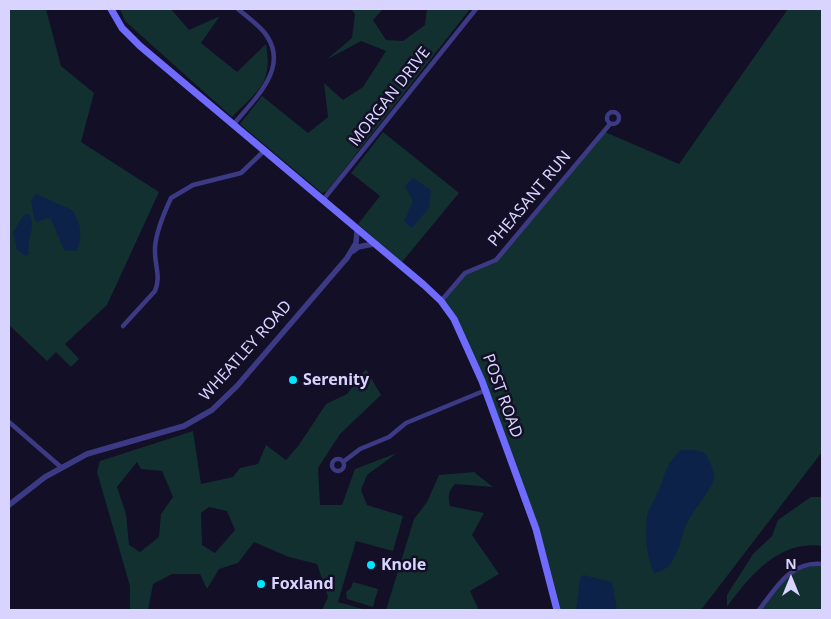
<!DOCTYPE html>
<style>
body{margin:0}
#map{position:relative;width:831px;height:619px;overflow:hidden;background:#130f26;font-family:"Noto Sans",sans-serif}
canvas{display:block}
.frame{position:absolute;inset:0;border:10px solid #d9d4ff;pointer-events:none}
.north{position:absolute;left:766px;top:554px;width:50px;height:50px;-webkit-text-stroke:4px #130f26;paint-order:stroke;rotate:0deg;font-size:14px;font-weight:700;line-height:20px;text-align:center;color:#d9d4ff}
.north::after{content:'';display:block;margin:auto;width:18px;height:22px;background:#d9d4ff;clip-path:polygon(50% 0,100% 100%,50% 72%,0 100%)}
</style>
<div id="map">
<canvas width="831" height="619"></canvas>
<div class="frame"></div>
<div class="north">N</div>
</div>
<script>
const ctx = document.querySelector('canvas').getContext('2d');
ctx.lineJoin = 'round';
function fillPath(path, color) { ctx.fillStyle = color; ctx.fill(path, 'evenodd'); }
function strokePath(path, color, width, dash) { ctx.strokeStyle = color; ctx.lineWidth = width; ctx.lineCap = dash ? 'butt' : 'round'; ctx.setLineDash(dash || []); ctx.stroke(path); }
function label(font, color, halo, rows, align = 'center') {
  ctx.font = font + ' "Noto Sans",sans-serif'; ctx.lineWidth = 5; ctx.setLineDash([]); ctx.textBaseline = 'middle'; ctx.strokeStyle = halo; ctx.fillStyle = color; for (const [text, x, y, turn = 0] of rows) {
    ctx.save(); ctx.translate(x, y); ctx.rotate((+turn || 0) * Math.PI / 180); ctx.textAlign = isNaN(turn) ? turn : align; if (halo) ctx.strokeText(text, 0, 0); ctx.fillText(text, 0, 0); ctx.restore();
  }
}
const green = new Path2D(`
 M9 9H46L61 66 94 93 81 142 159 192 107 305 65 344 79 359 71 367 56 352 47 361 9 325Z
 M120 9H171L189 30 220 16 201 43 237 72 266 44C273 85 258 90 232 117L125 21Z
 M351 9H383L373 20 386 40 403 41 425 25 427 9H470L327 191 322 193 240 124 262 96 308 133 328 117 324 83 343 100 363 87 386 51 361 41 326 60 352 38 355 14Z
 M788 9H822V452L701 610H557L541 547 482 381 441 301 465 273 490 264 605 132 679 164Z
 M383 132 459 193 402 262 358 224 380 196 351 173Z
 M366 369 381 395 340 434 318 468 320 505H342L355 469 397 453 367 475 361 490 367 505 403 516 393 551 356 541 338 602 366 610H322L328 597 317 564 289 557 254 542 238 563 219 569 207 589 200 574H172L153 584 148 610H130V586L97 472 100 461 193 431 201 484 233 477 240 468 258 464 266 445 286 460 299 445 326 404 347 394ZM137 462 141 469 162 471 173 497 161 514 159 537 140 552 129 545 126 514 117 487ZM209 507 227 511 235 530 215 553 202 545 201 513Z
 M474 472 493 487 455 484C448 491 448 496 450 506L484 513 472 535 499 574 470 591 479 610H386L414 519 427 502 439 475Z
 M811 497H822V546C780 539 748 577 727 607V595L753 554 772 536 778 520Z
 M822 565V610H761C779 586 789 566 822 565Z
 M353 582 378 589 373 607 347 599 346 592 351 588Z`);
const water = new Path2D(`
 M413 178 431 190 429 208 412 228 404 221 413 201 405 186Z
 M36 194 72 210C81 223 83 235 77 251L64 250 51 219 47 218 37 222 34 218 31 201Z
 M29 214C37 226 26 239 29 254L26 256 17 250 13 232 24 215Z
 M682 450C695 450 706 448 710 463 712 467 715 473 714 478 713 488 690 513 685 528 679 544 676 570 654 573 647 558 644 534 647 517 648 509 653 503 656 496 664 481 666 460 682 450Z
 M583 575 612 582 617 610H576L580 579Z`);
const minor = new Path2D(`
 M607 118a6 6 0 1 1 12 0a6 6 0 1 1-12 0Z
 M233 125C254 99 292 67 264 32 256 23 246 16 238 9
 M323 200 476 9
 M441 301 465 273 496 260 610 124
 M123 326 155 291C161 277 155 266 155 252 154 236 164 213 171 198L193 185 241 173 264 151
 M9 422 62 468
 M332 465a6 6 0 1 1 12 0a6 6 0 1 1-12 0Z
 M343 462 360 449 389 437 406 423 486 390
 M759 610C776 588 790 561 822 564`);
const tertiary = new Path2D(`
 M353 251 358 247 373 244
 M9 505 45 477 87 454 184 426 212 410 237 386 347 258 356 243 357 231`);
const secondary = new Path2D(`
 M111 9 122 28 140 46 424 285 441 301 454 319 482 381 536 529 557 610`);
const markers = [
 [293,380,5,"#00e5ff"],
 [371,565,5,"#00e5ff"],
 [261,584,5,"#00e5ff"]
];
const streetNames = [
 ["MORGAN DRIVE",390,97,-52],
 ["PHEASANT RUN",530,199,-50],
 ["WHEATLEY ROAD",246,351,-48],
 ["POST ROAD",502,396,70]
];
const poiNames = [
 ["Serenity",303,380],
 ["Knole",381,565],
 ["Foxland",271,584]
];
fillPath(green, '#12302f');
fillPath(water, '#0c2248');
strokePath(minor, '#3d3a85', 4.5);
strokePath(tertiary, '#3d3a85', 5.5);
strokePath(secondary, '#6f6bff', 7);
for (const [x, y, r, color] of markers) { const dot = new Path2D(); dot.arc(x, y, r, 0, 2 * Math.PI); ctx.fillStyle = color; ctx.fill(dot); strokePath(dot, '#130f26', 2); }
label('16px', '#d9d4ff', '#130f26', streetNames);
label('bold 16px', '#d9d4ff', '#130f26', poiNames, 'left');
</script>
